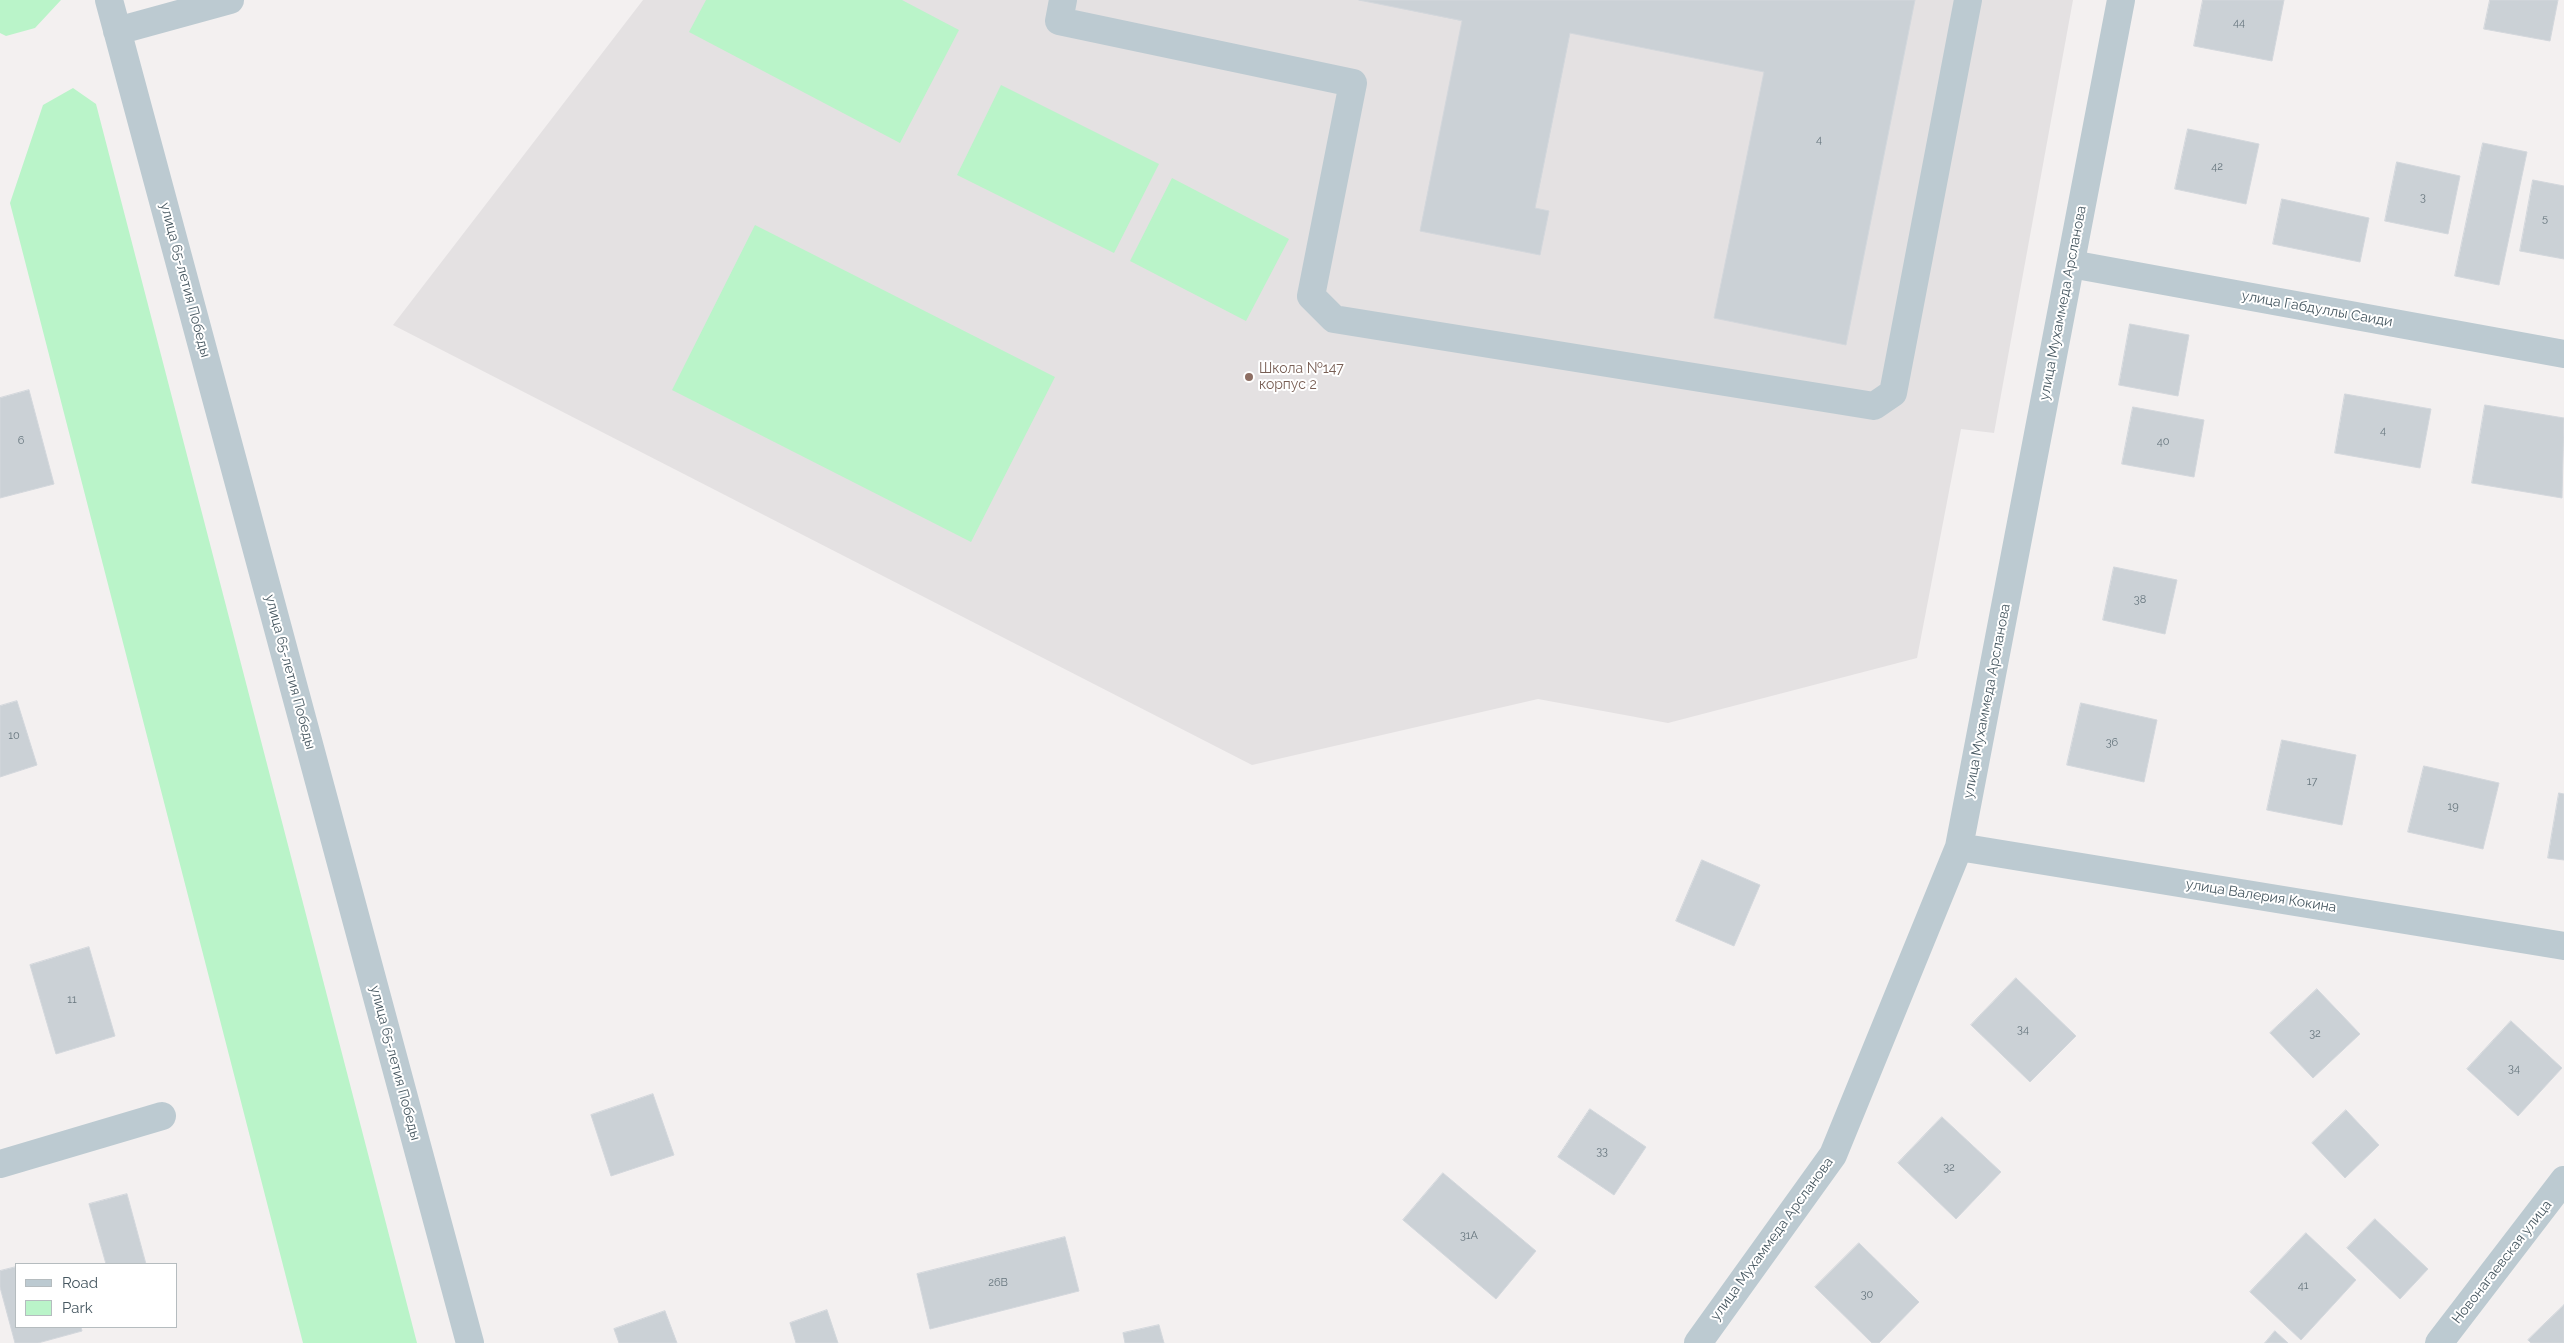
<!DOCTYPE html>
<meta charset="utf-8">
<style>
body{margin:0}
#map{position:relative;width:2564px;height:1343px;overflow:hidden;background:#f3f0f0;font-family:Raleway,sans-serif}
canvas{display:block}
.legend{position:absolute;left:15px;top:1263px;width:162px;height:65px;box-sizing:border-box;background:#fff;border:1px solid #b5bcbf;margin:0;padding:6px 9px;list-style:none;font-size:15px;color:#465760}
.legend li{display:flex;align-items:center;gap:10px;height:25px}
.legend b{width:25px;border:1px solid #b5bcbf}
</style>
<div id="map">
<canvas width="2564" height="1343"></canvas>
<ul class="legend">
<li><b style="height:6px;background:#bccad1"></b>Road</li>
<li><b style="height:14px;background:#baf4c9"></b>Park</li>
</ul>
</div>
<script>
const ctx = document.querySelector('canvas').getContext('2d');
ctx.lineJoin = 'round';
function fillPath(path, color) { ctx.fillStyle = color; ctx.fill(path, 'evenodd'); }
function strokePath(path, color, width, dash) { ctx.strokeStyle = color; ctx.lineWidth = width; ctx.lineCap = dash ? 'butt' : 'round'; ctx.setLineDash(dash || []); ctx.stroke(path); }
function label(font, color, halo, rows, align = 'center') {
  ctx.font = font + ' Raleway,sans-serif'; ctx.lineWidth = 4; ctx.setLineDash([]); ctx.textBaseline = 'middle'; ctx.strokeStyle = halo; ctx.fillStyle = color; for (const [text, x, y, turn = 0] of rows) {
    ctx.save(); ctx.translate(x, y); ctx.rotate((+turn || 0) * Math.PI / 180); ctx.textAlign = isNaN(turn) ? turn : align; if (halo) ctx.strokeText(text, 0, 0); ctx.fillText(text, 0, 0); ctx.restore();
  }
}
const education = new Path2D(`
 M643 0H2073L1994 433 1961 429 1917 658 1668 723 1538 699 1252 765 393 325Z`);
const green = new Path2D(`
 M0 0H61L35 28 6 36 0 33Z
 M706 0H902L959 30 900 143 689 32Z
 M1001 85 1159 164 1114 253 957 175Z
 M73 88 96 104 417 1343H303L10 203 43 105Z
 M1172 178 1289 239 1246 321 1130 261Z
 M755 225 1055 377 971 542 672 390Z`);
const building = new Path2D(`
 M1359 0H1915L1846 345 1714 318 1764 72 1570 33 1535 208 1549 211 1540 255 1420 231 1462 21Z
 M2203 0H2284L2272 61 2194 46Z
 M2490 0H2558L2550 41 2484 29Z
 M2188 129 2259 144 2246 204 2175 189Z
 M2483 143 2527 152 2499 285 2455 276Z
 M2397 162 2460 176 2448 234 2385 221Z
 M2533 180 2564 186V259L2520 251Z
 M2282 199 2369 218 2360 262 2273 244Z
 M2130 324 2189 335 2178 396 2119 385Z
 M29 390 54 484 0 498V398Z
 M2345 394 2431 409 2420 468 2335 453Z
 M2485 405 2564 418 2562 498 2472 483Z
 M2133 407 2204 420 2194 477 2122 464Z
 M2114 567 2177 580 2165 634 2103 620Z
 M17 701 37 765 0 777V706Z
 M2081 703 2157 720 2144 782 2067 765Z
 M2282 740 2356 755 2342 825 2267 810Z
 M2424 766 2499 783 2483 849 2408 832Z
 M2559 793 2564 794V860L2548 858Z
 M1702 860 1760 885 1734 946 1676 921Z
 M89 947 115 1036 56 1054 30 965Z
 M2016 978 2076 1036 2030 1082 1971 1025Z
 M2317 989 2360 1034 2313 1078 2270 1033Z
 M2511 1021 2562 1068 2518 1116 2467 1069Z
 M653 1094 674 1155 611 1176 591 1115Z
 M1590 1109 1646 1147 1614 1195 1558 1157Z
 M2346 1110 2379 1145 2345 1178 2312 1143Z
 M1942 1117 2001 1172 1956 1219 1898 1163Z
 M1443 1173 1536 1251 1496 1299 1403 1220Z
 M127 1194 146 1264H106L89 1204Z
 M2375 1219 2428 1269 2400 1299 2347 1248Z
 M2306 1233 2356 1280 2301 1340 2250 1292Z
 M1065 1237 1079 1291 930 1329 917 1274Z
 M1859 1243 1919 1302 1879 1343H1872L1815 1287Z
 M16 1267V1327H81L82 1331 38 1343H15L0 1287V1271Z
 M2564 1305V1343H2531L2528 1340Z
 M827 1310 838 1343H796L790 1323Z
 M665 1311 677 1343H619L614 1329Z
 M1159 1325 1164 1343H1125L1123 1333Z
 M2275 1331 2288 1343H2265Z`);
const minor = new Path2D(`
 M109 0 470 1343
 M1063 0 1059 21 1353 83 1311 296 1334 319 1874 406 1893 393 1968 0
 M117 31 230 0
 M2071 264 2564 354
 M1959 847 2564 946
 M0 1164 162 1116
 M1698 1343 1833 1155 1959 847 2121 0
 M2439 1343 2564 1180`);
const markers = [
 [1249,377,5,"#8d6e63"]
];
const numberNames = [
 ["44",2239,23],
 ["4",1819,140],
 ["42",2217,167],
 ["3",2423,198],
 ["5",2545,219],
 ["4",2383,431],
 ["6",21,441],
 ["40",2163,442],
 ["38",2140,600],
 ["10",14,736],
 ["36",2112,743],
 ["17",2312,782],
 ["19",2453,807],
 ["11",72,1000],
 ["34",2023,1030],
 ["32",2315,1034],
 ["34",2514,1069],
 ["33",1602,1152],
 ["32",1949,1168],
 ["31А",1469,1236],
 ["26В",998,1283],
 ["41",2303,1286],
 ["30",1867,1295]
];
const streetNames = [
 ["улица 65-летия Победы",185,280,75],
 ["улица Мухаммеда Арсланова",2063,303,-79],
 ["улица Габдуллы Саиди",2317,309,10],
 ["улица 65-летия Победы",290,672,75],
 ["улица Мухаммеда Арсланова",1987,701,-79],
 ["улица Валерия Кокина",2261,896,9],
 ["улица 65-летия Победы",395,1063,75],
 ["улица Мухаммеда Арсланова",1772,1239,-54],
 ["Новонагаевская улица",2502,1262,-52]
];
const educationNames = [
 ["Школа №147",1259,369],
 ["корпус 2",1259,385]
];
fillPath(education, '#e4e1e2');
fillPath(green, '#baf4c9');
fillPath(building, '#cbd1d6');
strokePath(building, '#d3d7dc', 1);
strokePath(minor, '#bccad1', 28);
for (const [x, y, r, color] of markers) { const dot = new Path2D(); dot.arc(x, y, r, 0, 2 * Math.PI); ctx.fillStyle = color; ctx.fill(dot); strokePath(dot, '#fff', 2); }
label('11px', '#67767e', null, numberNames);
label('14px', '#465760', '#fff', streetNames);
label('14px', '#785e54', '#fff', educationNames, 'left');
</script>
